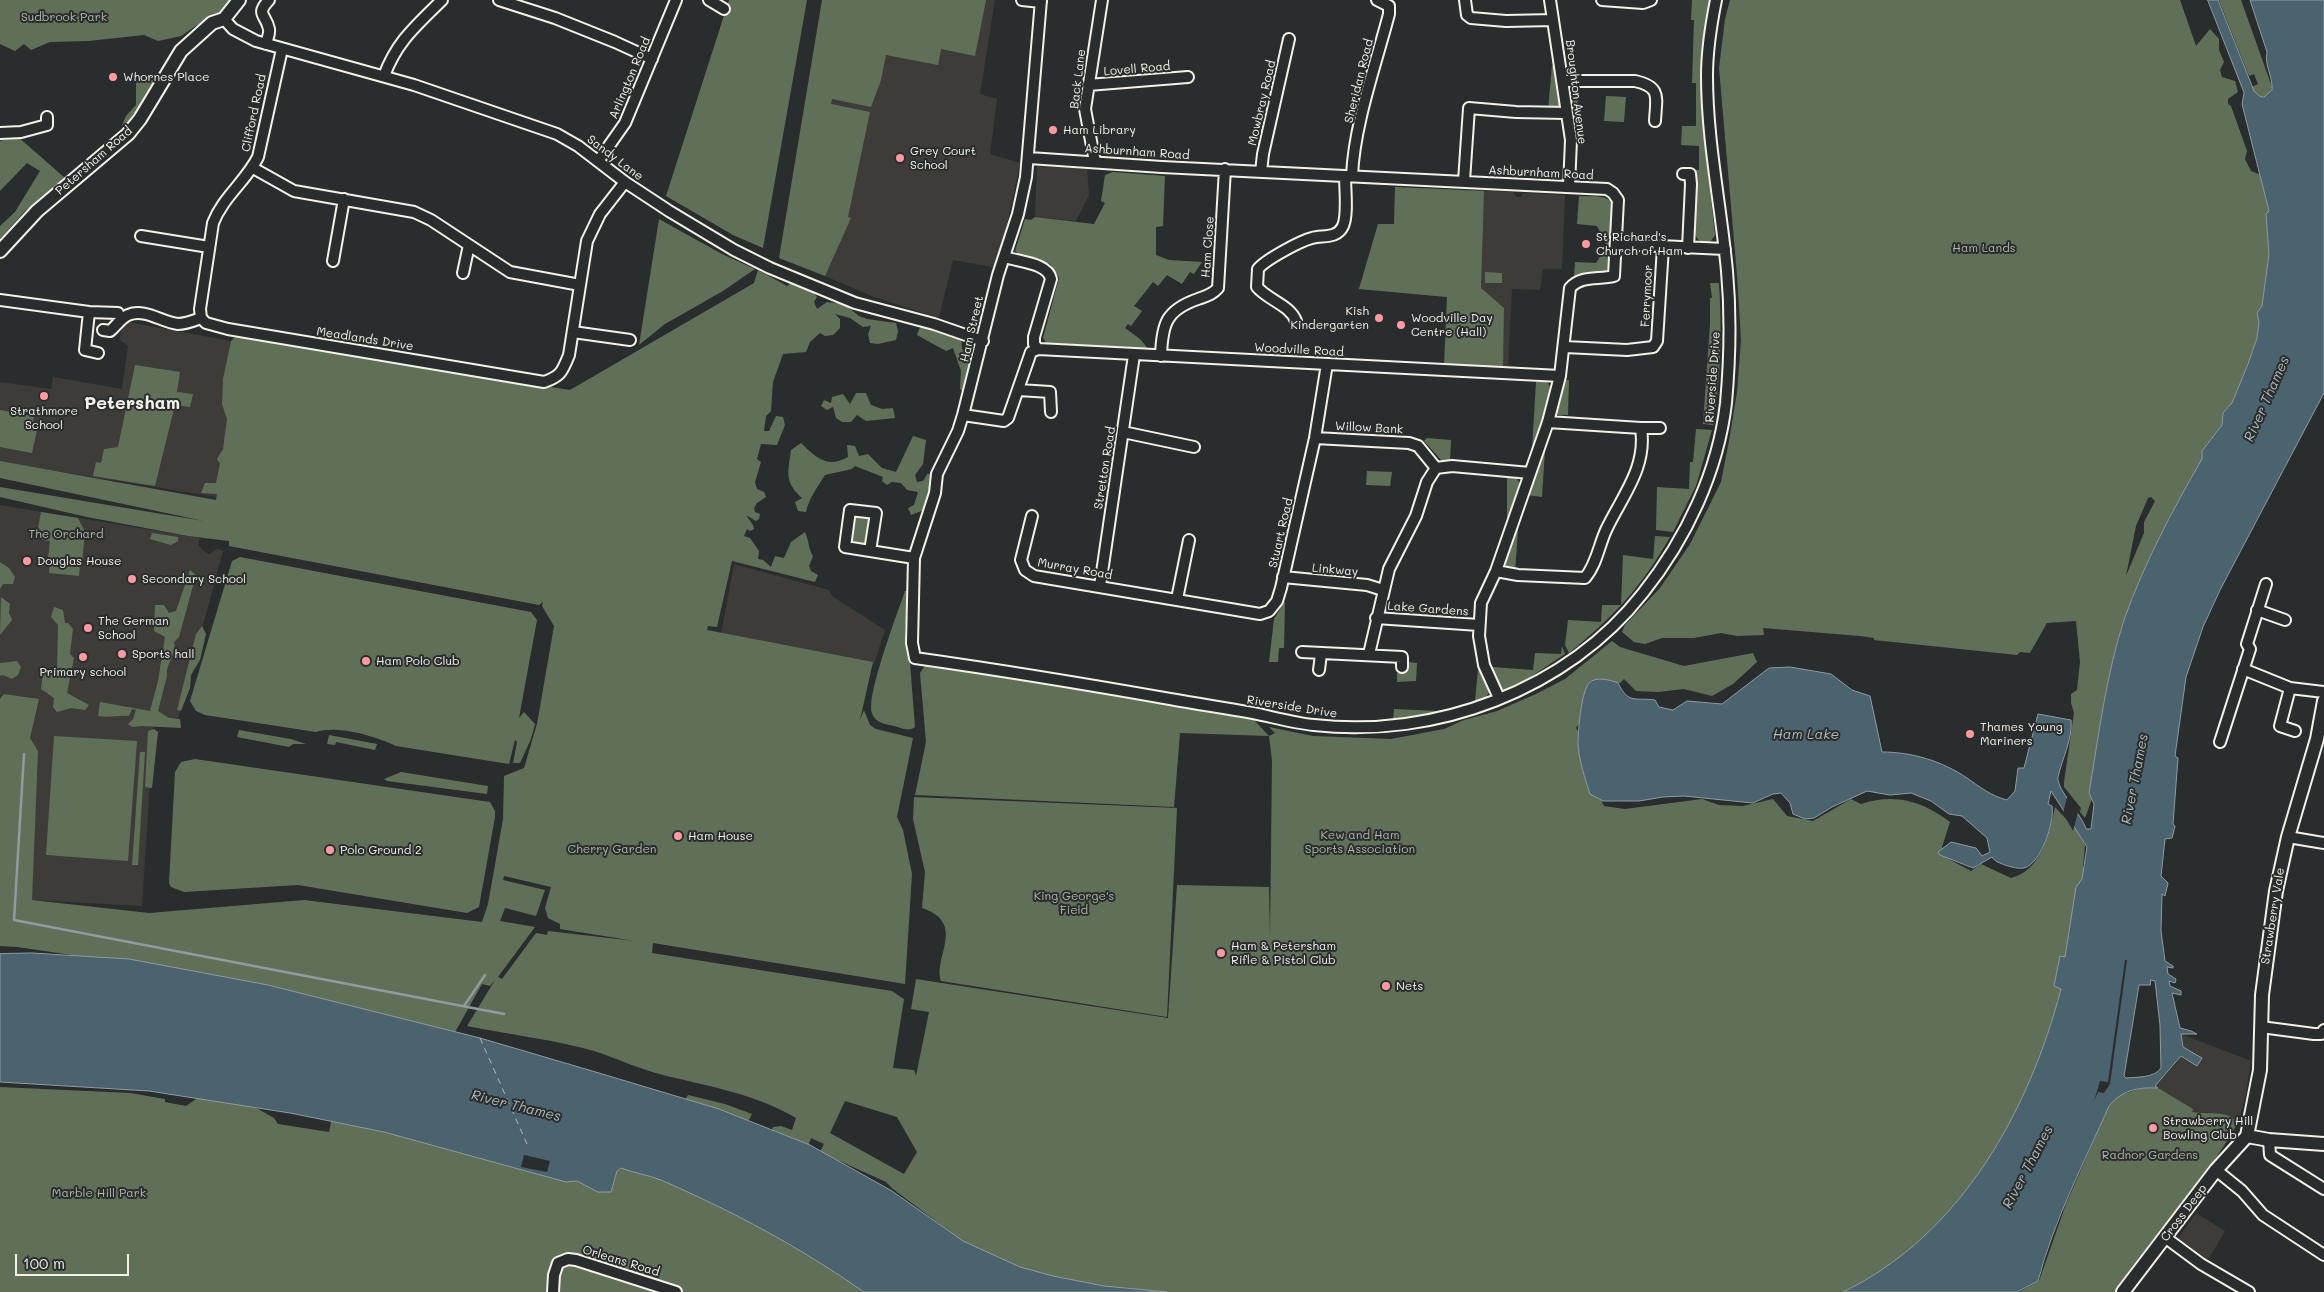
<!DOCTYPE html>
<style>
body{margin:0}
#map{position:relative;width:2324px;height:1292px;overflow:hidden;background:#2a2d2e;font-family:Mali,sans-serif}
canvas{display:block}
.scale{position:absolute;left:15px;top:1254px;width:114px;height:22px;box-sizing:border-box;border:2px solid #f4f1e8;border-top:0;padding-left:6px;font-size:15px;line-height:18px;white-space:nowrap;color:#f4f1e8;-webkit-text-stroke:4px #2a2d2e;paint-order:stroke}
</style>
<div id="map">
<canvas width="2324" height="1292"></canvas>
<div class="scale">100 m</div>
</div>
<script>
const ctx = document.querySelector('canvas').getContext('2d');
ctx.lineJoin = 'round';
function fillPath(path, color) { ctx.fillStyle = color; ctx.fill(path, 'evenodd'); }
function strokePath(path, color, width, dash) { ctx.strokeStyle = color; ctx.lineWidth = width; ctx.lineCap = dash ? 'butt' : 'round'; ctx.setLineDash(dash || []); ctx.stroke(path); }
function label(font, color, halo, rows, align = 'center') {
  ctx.font = font + ' Mali,sans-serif'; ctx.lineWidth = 4; ctx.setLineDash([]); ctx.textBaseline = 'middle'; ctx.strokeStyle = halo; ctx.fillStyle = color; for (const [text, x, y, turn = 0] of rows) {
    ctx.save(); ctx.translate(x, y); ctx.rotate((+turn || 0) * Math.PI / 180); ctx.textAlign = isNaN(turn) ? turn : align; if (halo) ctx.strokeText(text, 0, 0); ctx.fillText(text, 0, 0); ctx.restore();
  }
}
const built = new Path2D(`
 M828 0H995L980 94 997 99 990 154 1020 163 998 268 953 260 939 318 874 297 825 276Z
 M1037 166 1087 169 1089 195 1076 221 1035 217Z
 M1395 187 1513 192 1516 197H1521L1523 193 1565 195 1562 269H1543L1540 290 1512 289 1508 369 1444 365 1447 297 1359 289 1378 224H1394Z
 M122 321 231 341 222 398 233 419 217 497 0 462V382L51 389 53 377 122 389 128 346 121 341 120 338Z
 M0 505 200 538 198 545 205 552 209 554 217 549 223 551 177 722 154 716 142 906 32 900 0 712Z
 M734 564 829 590 832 596 885 630 874 664 721 634Z
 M2181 1034 2251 1061 2245 1099 2238 1121 2230 1117 2206 1112 2199 1114 2191 1112 2155 1086 2176 1064 2181 1056 2202 1058 2183 1048Z
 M2196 1213 2225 1231 2208 1260 2178 1238Z`);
const green = new Path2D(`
 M0 0H230L220 12 206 19 181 36 158 41 144 35 89 41 50 42 31 50 24 44 15 51 0 44Z
 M729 0H807L763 248 733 235 666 196Z
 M822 0H986L975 56 941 49 938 65 886 55 881 80 871 107 832 99 831 104 870 112 848 217 851 218 825 276 779 258Z
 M1692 0H1710C1692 78 1707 156 1715 235L1711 241C1701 244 1696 240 1694 230L1696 170H1699V146L1681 145 1682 126H1696V83H1692L1694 20H1691Z
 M1730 0H2180L2196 46 2210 29 2219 39V50L2224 62 2220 70 2222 77 2235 81 2238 92 2228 99V104L2231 106 2247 151 2245 159 2251 171 2261 175 2269 212 2266 214 2269 254 2262 306 2257 313 2259 322 2257 338 2248 364 2232 403 2223 413 2222 425 2202 451V459C2173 509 2145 562 2125 617 2106 674 2099 734 2089 793L2092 799 2085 818 2080 812 2081 808 2064 787V782L2074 713 2071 703V694L2077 690 2080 662 2076 621 2047 623 2030 653 2020 652 2017 655 1874 640V638L1860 636 1763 628 1764 635 1737 636 1721 633 1694 638H1662L1645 644 1634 642 1622 632 1625 625 1660 588 1690 544 1721 482 1729 441 1737 392 1741 340 1737 275 1719 68 1725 19ZM2151 497 2155 501 2144 522V533L2126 576 2136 526 2148 498Z
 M2219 0H2241L2272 87 2269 95 2265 97C2258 96 2255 94 2252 87L2258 84 2254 74 2249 76Z
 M1552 65 1556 71 1562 104 1557 109 1548 111Z
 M152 75 159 78 127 123 122 125 126 116 136 105V83Z
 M1578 88 1577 137H1576L1571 97 1574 89Z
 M1606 96 1626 97 1624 122 1604 121Z
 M17 136 65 178 25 211 0 239V226L15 212 40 171 27 163 0 191V141Z
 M1113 172 1165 176 1163 226 1156 227V255L1169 260 1202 262 1194 274 1190 272 1182 284 1167 275 1158 286 1153 282 1134 306 1142 311 1131 326 1128 324 1125 328 1140 339 1150 351 1049 347 1043 338 1059 278 1050 264 1019 254 1015 251 1025 219 1031 220 1035 217 1094 224 1105 203 1101 201 1105 175Z
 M1395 187 1484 191 1481 288 1504 308 1503 368 1444 365 1447 297 1359 289 1378 224H1394Z
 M1579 196C1591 197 1608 193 1614 206L1610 269C1602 279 1586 272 1574 277L1575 262 1596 263 1607 246 1597 226 1577 224Z
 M659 219 722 254 755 269 723 291 665 324 639 345Z
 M758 270 787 286 792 282 813 292 817 297 814 302 817 309 827 302 844 304 859 316 867 319 896 323 898 331 896 340 878 344 870 343 868 334 871 326 863 327 850 318 835 314 840 319V328L833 335 825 336 820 333 810 342 806 352 783 354 773 382 771 411 766 416 764 431H769L776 416 783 417 785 425 777 445 761 444 757 459 761 462 755 482 757 489 764 492 766 497 757 503 754 508 755 512 760 514 759 519 756 521 746 515 753 525 754 529 750 531 747 529 744 536 750 538 759 551 758 559 763 560 771 567 775 556 784 558 791 542 805 532C809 540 808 548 813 556L809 566 811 571 818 575 815 582 732 561 717 627 708 626 707 630 873 662 860 720 864 710 870 725 876 729 913 738 897 817 903 830 912 874 905 984 653 943 652 953 892 991 904 999 893 1068 914 1070 916 1076 929 1012 911 1009 916 979 1168 1018 1177 885 1269 887 1270 938 1272 761 1269 736 1180 733 1174 807 915 795 926 742 920 673 926 664H935L1254 720 1269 736 1275 733 1269 727 1313 736 1391 739 1444 729 1464 720 1497 711 1536 694 1565 679 1612 641 1620 647 1684 666 1753 653 1757 662 1733 684 1712 696 1684 689 1658 692 1636 691 1624 679 1620 683H1610L1576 728 1582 736 1588 772 1604 806 1625 809 1702 799 1719 805 1743 806 1773 799 1787 816 1813 821 1851 799 1861 804C1896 793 1922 801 1950 822L1942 847 1943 856 1971 871 1981 864 2011 878C2041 871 2050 833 2055 807L2079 833 2085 845 2083 867 2087 866 2069 998 2034 1085 1972 1190 1908 1256 1850 1292H1107L1005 1269 961 1243V1240L893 1189 886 1182 820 1152 824 1144 811 1138 808 1147 768 1139 773 1127 781 1126 792 1130 796 1118C754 1093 706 1086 659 1074 637 1068 616 1058 594 1051 555 1040 507 1034 467 1026L495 980 490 986 482 984 454 1034 182 971 17 947 0 946V699L4 694 39 699 30 738 38 751 32 900 149 913 304 900 482 922 488 904 503 819 504 776 524 768 537 724 554 626 542 606 543 602 539 605 229 546V541L188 536 87 517 0 497V487L204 521 0 478V461L216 500 217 494 201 493 205 483H216L220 464 217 459 223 449 227 419 222 404 223 379 231 341 237 335 330 352 570 390 754 283ZM504 876 551 887 545 908 548 918 560 924V929L635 941 548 931 547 935 536 933 502 979 498 977 535 927 500 921 505 908 536 916 545 890 503 880ZM845 1101 897 1117 917 1152 904 1174 830 1133Z
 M1485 272 1502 273V283H1485Z
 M1710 283H1719C1722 331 1721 378 1713 425L1703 424 1710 324V298H1712Z
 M920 327 939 332 944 329 961 336 962 349 968 353 976 346 967 395 960 389 961 371 953 348 946 351 917 335Z
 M135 365 180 372 177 392 193 394 190 407 175 405 155 486 93 476 96 462 101 463 104 449 118 447Z
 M1566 380H1569L1568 415H1558L1556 412Z
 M1544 381 1548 383 1552 391 1533 449H1532L1536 382Z
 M856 393H866L871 405 882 409 893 408 895 418 866 421 857 415 851 422H842L836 418 833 407 827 410 821 406 824 400 831 403 832 397 843 394 850 404Z
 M0 410 34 416 32 428 37 430 32 453 0 447Z
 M1696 429 1712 430 1696 486 1673 532 1656 530 1657 487 1689 489 1690 462H1693Z
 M913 436 926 440 923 464 915 475 917 482 923 481 928 473 934 479 924 510 911 515 908 508 914 505 918 492 907 490 901 483 892 482 887 485 882 481 883 477 855 466 852 469 825 475C817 488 809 498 806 512L798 511 795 502 802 498C784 482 788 472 791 450L801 443C816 457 826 469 848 457L847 445 855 446 859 456 868 454 882 468 896 472Z
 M1427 438 1451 440 1450 461H1442L1424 441Z
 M1543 450H1545L1542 497 1526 495Z
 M1367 471 1392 472 1390 486 1366 485Z
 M1507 474 1516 477 1520 484 1507 523Z
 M41 512 78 518 85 532 82 563 48 559 50 541 36 539Z
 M856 513 870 515 872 518 867 547 850 545 852 516Z
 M1519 516 1515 573 1507 569 1504 561Z
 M152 533 178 537V541L171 545 150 539Z
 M1655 536 1670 537C1641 588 1614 616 1569 653L1565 645 1568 620 1601 622 1602 605H1621L1623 555 1653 559Z
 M240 557 531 612 537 620 519 718 524 712 535 724 531 739 520 763H513L517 742 515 740 509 764 396 746C375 736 338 725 316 732L205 715 196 711 190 701 232 561Z
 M50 561 80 565 79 576 49 573Z
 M0 562 9 568 15 577 13 584H3L0 589Z
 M190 570 196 575 179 637 174 642C177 655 165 664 167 676L158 711 169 718 180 719 181 728 142 726 132 727 128 724 133 719 136 710 132 709 129 716C118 715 109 718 98 716L100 702 150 711 158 681 165 637 154 631 155 605H164L169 613 176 611Z
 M905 591H909L905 631 909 650 915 727C910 732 901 728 894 726 885 724 875 723 872 713 866 695 898 612 905 591Z
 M1 597 10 604 9 613 12 620 0 635Z
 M1285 601 1284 648H1279L1278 662H1269L1274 619Z
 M54 607 63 610 65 623H68L73 629 70 654 74 658 67 693 89 705 85 710 71 708 57 712 53 707 54 698 41 689 43 673 57 672 58 625 51 617Z
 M202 626 206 634 200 660 191 675 190 688 181 711 177 710 196 634Z
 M1562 646 1565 654 1529 678 1502 691 1492 667 1533 670 1535 653 1561 654Z
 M1479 659 1480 670 1489 692 1485 699 1475 701Z
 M17 661 21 667 18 675 12 679 3 675 0 676V663Z
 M1408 662 1417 663 1416 681 1397 682V673L1403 672V666Z
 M1394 709 1437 711 1413 718 1393 720Z
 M154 729 158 732 152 788 145 787 148 731Z
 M239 730 291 739 306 744H293L289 747 237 737Z
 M329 735 377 744 375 750 336 742 335 745 327 744Z
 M54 736 137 741 128 861 46 855Z
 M140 752H145L138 865H132Z
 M195 759 490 802 495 811V817L479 907 467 913 298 885 184 892 171 887 169 883 175 772 181 762Z
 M401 772 488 786 487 794 387 781 384 779Z
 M914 797 1177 808 1167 1017 941 981C933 957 967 923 922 908L925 872 913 819Z
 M0 1087 130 1093 165 1099V1102L186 1106 203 1094 235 1096 274 1118 278 1124 329 1132 332 1117 612 1188 617 1171 632 1163 740 1211 873 1292H0Z
 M2145 1087 2158 1088 2193 1109 2192 1112C2205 1115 2228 1109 2238 1123 2202 1183 2159 1239 2114 1292H2019L2039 1281 2066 1204 2109 1106 2117 1096Z
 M688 1095 725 1104 752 1114 745 1128 683 1103Z`);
const water = new Path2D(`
 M2208 0H2218L2254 91 2259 96 2264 97 2272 90C2273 76 2264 65 2267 52L2250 0H2324V393L2220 590 2203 627 2186 677 2175 756 2178 758 2173 824 2175 826 2172 838 2165 839 2161 876 2168 883 2165 896 2162 894 2161 931 2165 961 2173 966V968L2167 967 2168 974 2176 979 2175 983 2169 981 2170 986 2181 991V995L2172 993 2180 1028 2191 1031 2197 1034H2181L2183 1047 2202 1058 2197 1066 2181 1056 2155 1086 2158 1088C2138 1087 2122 1090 2109 1106 2084 1163 2054 1220 2038 1281L2017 1292H1843C1961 1235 2029 1111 2061 989L2054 986 2060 956 2065 957 2076 887 2082 879 2087 847 2051 791 2048 804 2052 806C2055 821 2041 864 2024 868 2018 869 2011 867 2005 865 2000 863 1995 862 1992 857L1973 868 1940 855 1938 852 1951 842 1976 848 1982 856 1990 852 1987 838 1962 816 1949 814 1931 801 1911 793 1890 795 1867 791 1832 807 1814 818 1805 819 1793 814 1790 803 1781 793 1773 794 1753 803 1684 796 1663 797 1639 801H1603L1590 794C1585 778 1579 761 1578 744 1578 731 1581 693 1589 683 1595 676 1611 680 1618 683 1629 705 1635 697 1655 700L1659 707 1673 710 1687 701 1722 704 1769 668 1790 667 1831 674 1852 690 1870 696 1882 752C1912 752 1942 761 1967 778 1980 787 1991 796 2007 800L2015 791 2018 768H2024L2038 714 2071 720C2073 738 2062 759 2058 777 2056 789 2083 816 2086 829H2091L2094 804 2089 793C2099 734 2106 674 2125 617 2145 562 2173 509 2202 459V451L2222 425 2223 413 2232 403 2248 364 2257 338 2259 322 2257 313 2262 306 2269 254 2266 214 2269 211 2242 104 2244 93ZM2151 980 2155 981 2160 1025 2161 1068C2155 1078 2136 1077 2126 1078L2124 1076 2139 985H2150Z
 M32 953 129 959 268 985 480 1038 599 1073 719 1109 810 1145 892 1191 963 1241 1020 1267 1053 1276 1104 1286 1167 1292H864C798 1246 734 1212 661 1180 648 1175 634 1173 621 1168L617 1171 611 1192H598L577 1181 566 1182 384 1132 290 1113 149 1091 0 1082V954Z`);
const pier = new Path2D(`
 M2068 794 2078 812 2073 831 2063 813Z
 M2125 960H2127L2110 1084 2104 1093 2098 1092 2094 1101 2100 1081 2108 1082Z
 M524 1155 550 1161 547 1172 521 1167Z`);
const stream = new Path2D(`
 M24 754 14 920 504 1014
 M464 1006 485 975`);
const ferry = new Path2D(`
 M480 1038 527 1144`);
const minor = new Path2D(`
 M499 0 555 18 615 42 652 59
 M709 0 724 9
 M1022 0 1041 2
 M1041 0 1026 177 1018 214 998 275 963 415 958 431 937 474 935 493 914 558 912 643 915 658C1000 670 1085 684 1170 699 1198 704 1225 708 1253 713 1273 717 1294 723 1314 725 1435 739 1567 690 1643 593 1686 539 1718 472 1726 403 1730 359 1731 315 1727 271 1721 206 1707 141 1707 76 1707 50 1711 25 1716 0
 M1465 0 1467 15 1471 18 1506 21 1553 20
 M1550 0 1571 140 1569 187
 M1602 0 1643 3 1651 0
 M224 19 233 29 256 41 414 85 557 134 578 146 625 182 669 211 734 250 770 268 855 303 934 324 983 341
 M266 44C267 39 270 34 269 29 266 14 255 15 269 0
 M384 76C397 41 416 26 442 0
 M1563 81H1635C1662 87 1656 98 1655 121
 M1088 85 1188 77
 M0 133 21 132 47 125V117
 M1029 158 1162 167 1607 189 1613 193 1618 200 1614 276C1598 280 1581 275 1570 288L1560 376 1548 422 1496 571 1481 603 1479 636 1484 665 1499 698
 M599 160 625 123 676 0
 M1095 162 1085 109 1102 0
 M253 168 294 191 414 212 431 220 510 272 580 285
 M1261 172 1263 154 1289 39
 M1683 174H1690L1691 184 1688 248
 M1352 176C1354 125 1376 64 1389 14V6L1377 0
 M1464 181 1469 108 1516 112 1566 113
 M141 236 209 247
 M1616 244 1725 249
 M1005 257C1019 262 1048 263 1051 279L1034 337V344L1038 349
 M333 261 344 199
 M463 273 469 245
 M0 300 89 312 118 313
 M89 312 85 350 98 353
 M201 318 206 323 228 329 544 382C561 376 562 372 569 355L587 241 600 214 625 182
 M201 318 200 309 213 223C223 197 246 181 258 157L282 49
 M1296 321C1290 305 1268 300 1257 287L1258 269C1265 260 1300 241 1312 238 1323 235 1337 239 1343 226 1348 215 1345 189 1345 176
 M103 330 110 331C116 326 120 319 128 315 145 308 161 322 178 324 186 324 193 321 201 318
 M573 332 630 340
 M1565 347 1627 350 1653 347 1657 341 1663 247
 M1161 356C1162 324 1166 310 1198 299 1206 296 1212 295 1218 288L1225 169
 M1019 390 1050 392 1051 412
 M963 415 1004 421 1008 418 1031 352 1038 349 1560 376
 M1641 428H1660
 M1123 432 1194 447
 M1315 438 1409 443 1418 446 1436 468 1452 466 1530 473
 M1032 516 1021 560 1025 570 1034 576 1260 614 1269 611 1277 601 1281 588 1315 438 1327 364
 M870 551 876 513 850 510 845 547 914 558
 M1496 571 1518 575 1585 578C1597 564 1599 544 1607 528 1623 495 1647 467 1641 428L1548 422
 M1283 577 1367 585 1383 590
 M1100 586 1134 355
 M1177 599 1189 540
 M2257 610 2285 620
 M1376 618 1479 625
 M1302 652 1402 657V667
 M1369 654 1389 569 1416 516 1427 482 1436 468
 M2243 669 2290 688 2324 692
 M1319 670 1321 654
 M2290 688 2280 726 2295 731
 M2220 742 2250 649 2247 644 2266 584
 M2288 837 2324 843
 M2261 1027 2314 1034H2321L2324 1030
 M2269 1140 2270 1155 2324 1189
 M2216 1170 2242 1191 2263 1215 2324 1255
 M2166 1238 2201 1264 2249 1292
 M553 1292 554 1275 558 1263 568 1259 576 1260 676 1292`);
const major = new Path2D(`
 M0 251 37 211 128 134 140 119 181 51 212 23 224 19 239 0
 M2247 1136 2260 1070 2262 995 2276 891 2288 837 2317 739 2324 701
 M2247 1136 2269 1140 2324 1144
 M2123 1292 2216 1170 2247 1136`);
const markers = [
 [113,77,5,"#ff9aa2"],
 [1053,130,5,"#ff9aa2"],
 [900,158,5,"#ff9aa2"],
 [1586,244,5,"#ff9aa2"],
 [1379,318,5,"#ff9aa2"],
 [1401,325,5,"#ff9aa2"],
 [44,396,5,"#ff9aa2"],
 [27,561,5,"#ff9aa2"],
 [132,579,5,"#ff9aa2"],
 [88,628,5,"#ff9aa2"],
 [122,654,5,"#ff9aa2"],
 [83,657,5,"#ff9aa2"],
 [366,661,5,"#ff9aa2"],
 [1970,734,5,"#ff9aa2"],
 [678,836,5,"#ff9aa2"],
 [330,850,5,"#ff9aa2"],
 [1221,953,5,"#ff9aa2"],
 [1386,986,5,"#ff9aa2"],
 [2153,1128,5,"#ff9aa2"]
];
const parkNames = [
 ["Sudbrook Park",64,17],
 ["Ham Lands",1984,248],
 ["The Orchard",66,534],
 ["Kew and Ham",1360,835],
 ["Sports Association",1360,849],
 ["Cherry Garden",612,849],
 ["King George's",1074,896],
 ["Field",1074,910],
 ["Radnor Gardens",2150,1155],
 ["Marble Hill Park",99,1193]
];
const streetNames = [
 ["Lovell Road",1137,69,-5],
 ["Arlington Road",630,78,-67],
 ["Back Lane",1078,79,-83],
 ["Sheridan Road",1359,81,-76],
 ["Broughton Avenue",1576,92,83],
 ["Mowbray Road",1262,103,-77],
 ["Clifford Road",254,113,-78],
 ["Ashburnham Road",1137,152,4],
 ["Sandy Lane",615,158,37],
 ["Petersham Road",94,161,-41],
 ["Ashburnham Road",1541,173,3],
 ["Ham Close",1208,247,-86],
 ["Ferrymoor",1647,296,-87],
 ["Ham Street",972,329,-77],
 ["Meadlands Drive",365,339,9],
 ["Woodville Road",1299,350,3],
 ["Riverside Drive",1713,377,-86],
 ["Willow Bank",1369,428,3],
 ["Stretton Road",1105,468,-81],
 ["Stuart Road",1281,533,-77],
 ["Murray Road",1075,569,10],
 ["Linkway",1335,570,5],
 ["Lake Gardens",1428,609,4],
 ["Riverside Drive",1292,707,9],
 ["Strawberry Vale",2273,916,-81],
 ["Cross Deep",2184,1213,-53],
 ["Orleans Road",621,1261,17]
];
const poiNames = [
 ["Whornes Place",123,77],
 ["Ham Library",1063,130],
 ["Grey Court",910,151],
 ["School",910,165],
 ["St Richard's",1596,237],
 ["Church of Ham",1596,251],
 ["Kish",1369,311,"right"],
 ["Kindergarten",1369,325,"right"],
 ["Woodville Day",1411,318],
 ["Centre (Hall)",1411,332],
 ["Strathmore",44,411,"center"],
 ["School",44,425,"center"],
 ["Douglas House",37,561],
 ["Secondary School",142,579],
 ["The German",98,621],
 ["School",98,635],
 ["Sports hall",132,654],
 ["Ham Polo Club",376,661],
 ["Primary school",83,672,"center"],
 ["Thames Young",1980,727],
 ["Mariners",1980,741],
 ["Ham House",688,836],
 ["Polo Ground 2",340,850],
 ["Ham & Petersham",1231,946],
 ["Rifle & Pistol Club",1231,960],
 ["Nets",1396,986],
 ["Strawberry Hill",2163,1121],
 ["Bowling Club",2163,1135]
];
const waterNames = [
 ["River Thames",2267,399,-66],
 ["Ham Lake",1806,735],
 ["River Thames",2135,779,-79],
 ["River Thames",516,1106,14],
 ["River Thames",2028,1167,-62]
];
const districtNames = [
 ["Petersham",132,403]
];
fillPath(built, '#3e3c39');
fillPath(green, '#607058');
fillPath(water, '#4b626f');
strokePath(water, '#8f9b9f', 1);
fillPath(pier, '#2a2d2e');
strokePath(stream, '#8f9b9f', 2.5);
strokePath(ferry, '#b0b8b8', 1, [6, 5]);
strokePath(minor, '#f4f1e8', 14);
strokePath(major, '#f4f1e8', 16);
strokePath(minor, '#2a2d2e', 10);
strokePath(major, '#2a2d2e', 12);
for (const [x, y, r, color] of markers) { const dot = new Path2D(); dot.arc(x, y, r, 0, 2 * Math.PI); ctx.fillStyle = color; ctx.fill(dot); strokePath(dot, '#2a2d2e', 2); }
label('12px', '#b1b7a7', '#2a2d2e', parkNames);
label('12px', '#f4f1e8', '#2a2d2e', streetNames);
label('12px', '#f4f1e8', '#2a2d2e', poiNames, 'left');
label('italic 14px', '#b0b8b8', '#2a2d2e', waterNames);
label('bold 18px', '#f4f1e8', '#2a2d2e', districtNames);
</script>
